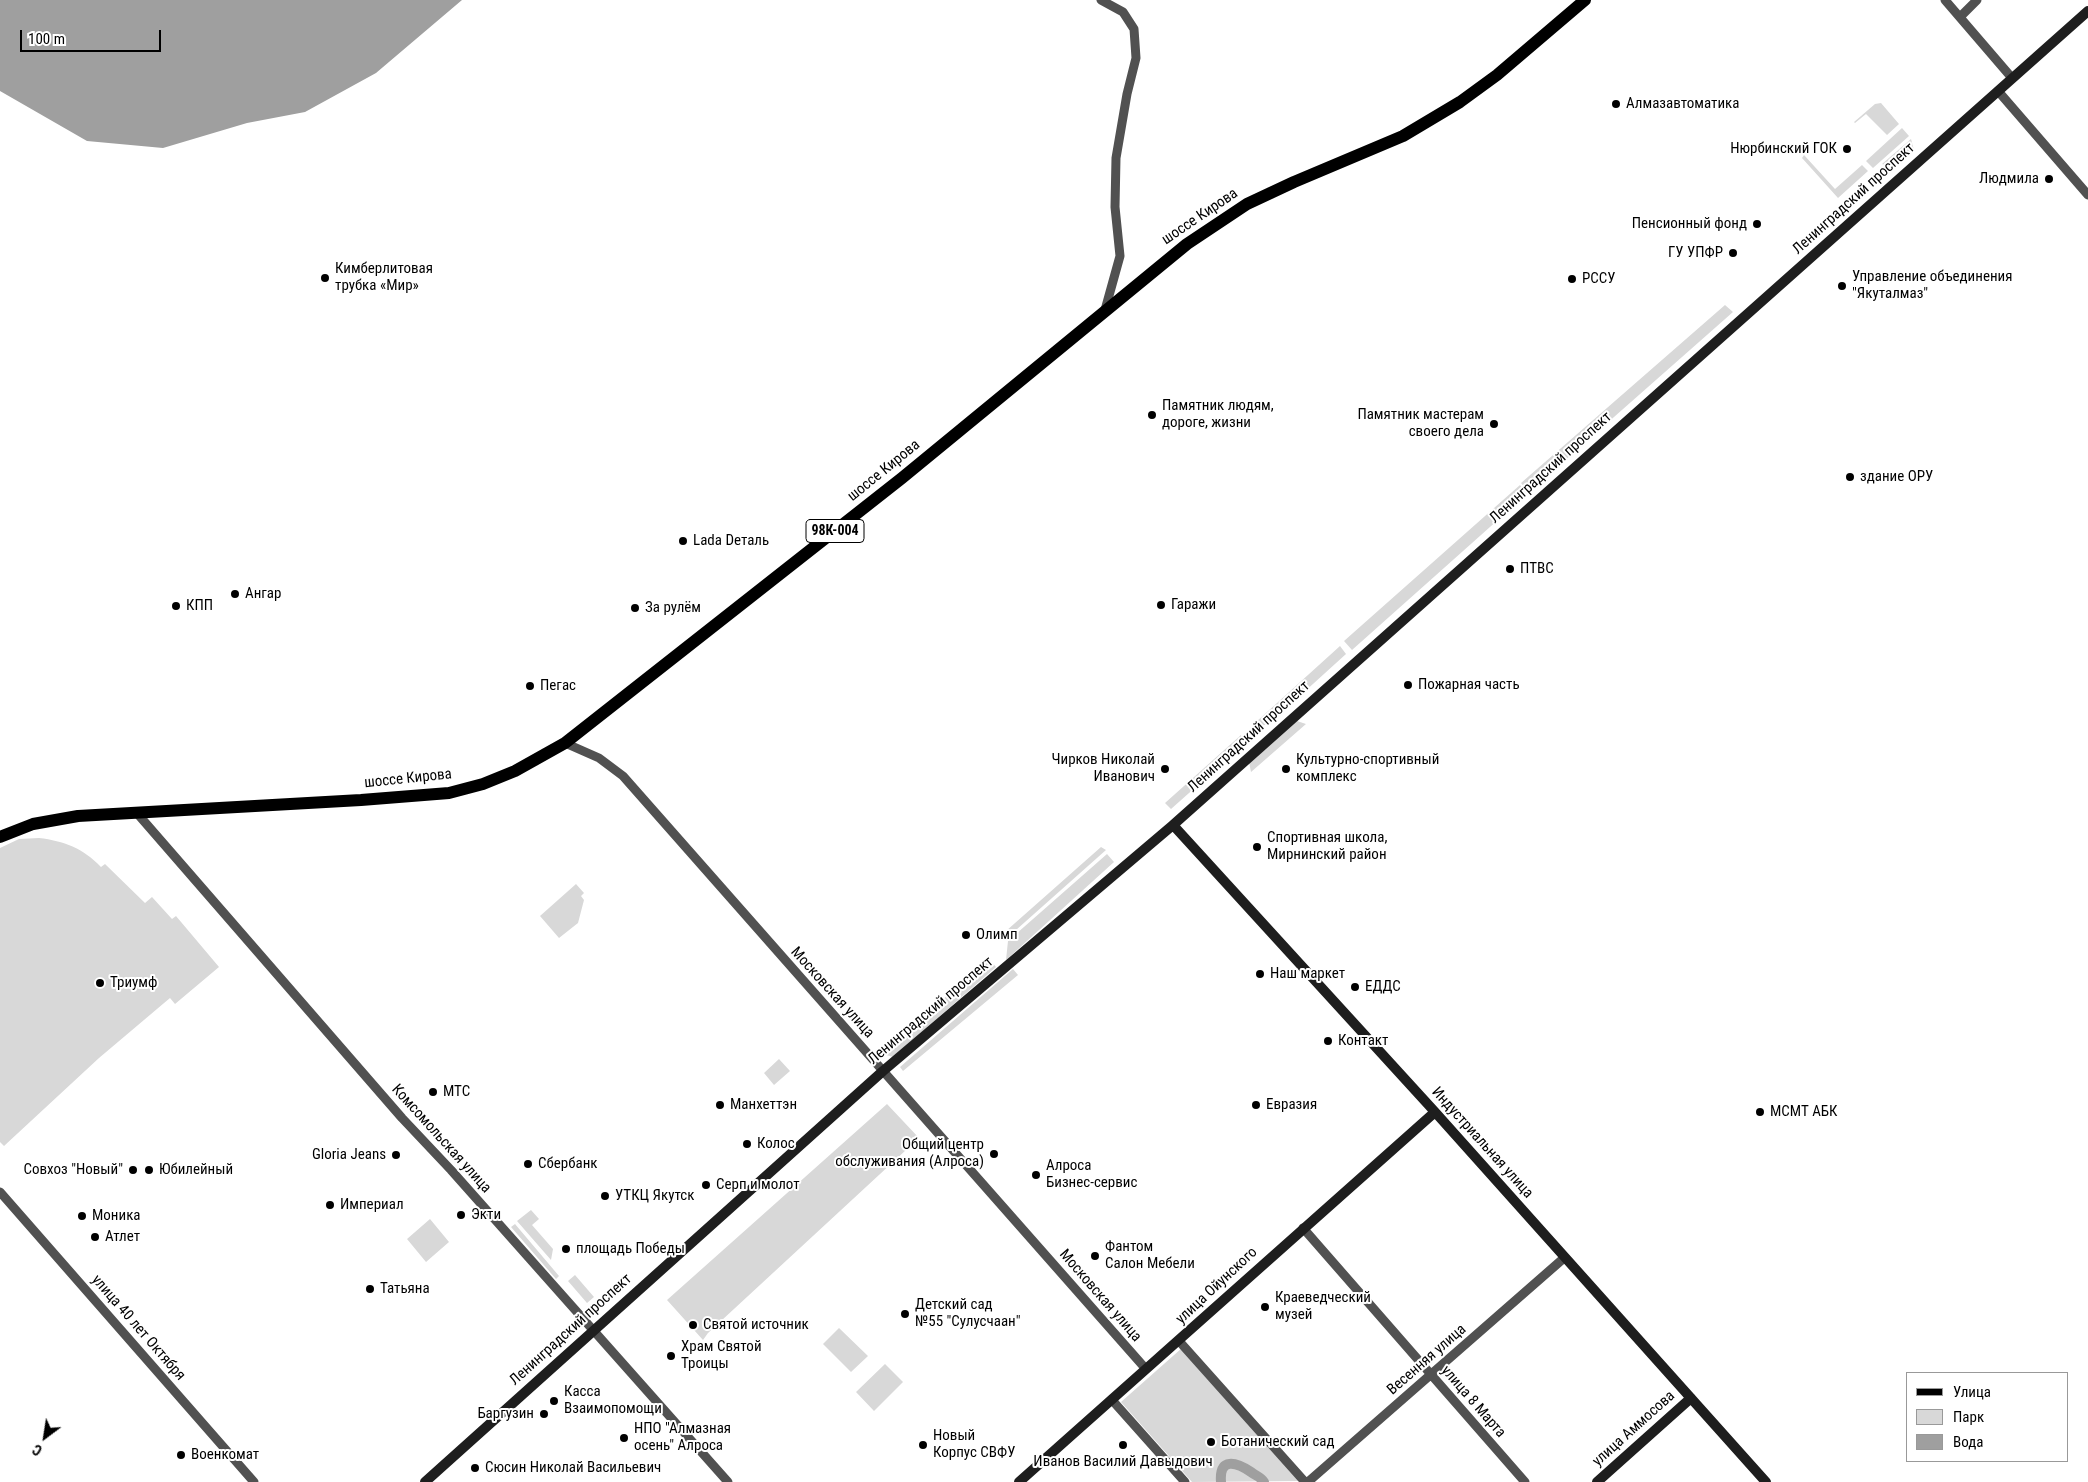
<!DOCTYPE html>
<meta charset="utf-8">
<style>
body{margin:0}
#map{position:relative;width:2088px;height:1482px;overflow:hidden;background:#fff;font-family:"Roboto Condensed",sans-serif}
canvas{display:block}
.legend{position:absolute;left:1906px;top:1372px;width:162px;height:90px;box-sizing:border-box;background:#fff;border:1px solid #999;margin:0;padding:6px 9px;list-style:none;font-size:15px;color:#000}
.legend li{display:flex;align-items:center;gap:10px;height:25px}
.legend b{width:25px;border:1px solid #999}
.north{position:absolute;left:20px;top:1412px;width:50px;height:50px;-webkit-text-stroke:4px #fff;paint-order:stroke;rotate:211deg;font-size:14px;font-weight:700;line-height:20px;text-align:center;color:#000}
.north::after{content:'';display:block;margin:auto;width:18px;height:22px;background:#000;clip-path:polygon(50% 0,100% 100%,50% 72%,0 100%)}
.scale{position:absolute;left:20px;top:30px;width:141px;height:22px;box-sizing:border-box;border:2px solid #000;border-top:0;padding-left:6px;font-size:15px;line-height:18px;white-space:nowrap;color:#000;-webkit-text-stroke:4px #fff;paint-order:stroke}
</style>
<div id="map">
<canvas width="2088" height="1482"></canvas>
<ul class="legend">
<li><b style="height:6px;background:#000"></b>Улица</li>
<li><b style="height:14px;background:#d8d8d8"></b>Парк</li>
<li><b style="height:14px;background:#9f9f9f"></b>Вода</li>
</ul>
<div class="north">С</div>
<div class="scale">100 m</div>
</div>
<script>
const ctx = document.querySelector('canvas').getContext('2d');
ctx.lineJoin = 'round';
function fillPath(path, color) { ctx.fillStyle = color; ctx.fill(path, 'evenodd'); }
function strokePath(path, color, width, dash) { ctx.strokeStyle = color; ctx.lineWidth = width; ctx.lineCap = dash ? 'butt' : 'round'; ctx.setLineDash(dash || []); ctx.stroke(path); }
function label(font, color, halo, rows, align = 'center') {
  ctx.font = font + ' "Roboto Condensed",sans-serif'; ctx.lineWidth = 4; ctx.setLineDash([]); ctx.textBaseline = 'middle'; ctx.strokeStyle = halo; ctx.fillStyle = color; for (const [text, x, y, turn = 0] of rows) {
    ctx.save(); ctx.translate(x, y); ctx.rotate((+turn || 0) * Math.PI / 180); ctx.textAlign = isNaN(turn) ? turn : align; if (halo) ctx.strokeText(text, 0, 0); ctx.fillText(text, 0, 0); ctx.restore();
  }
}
const green = new Path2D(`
 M1881 103 1899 124 1887 135 1866 114 1855 123 1854 122 1875 104Z
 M1902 128 1909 136 1873 168 1866 161Z
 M1911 139 1914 150 1893 168 1882 164Z
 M1804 155 1835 189 1862 165 1868 171 1838 198 1802 158Z
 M1725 305 1733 312 1529 492 1521 483Z
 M1520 485 1527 494 1352 650 1344 641Z
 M1340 646 1346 654 1270 723 1262 726 1256 722Z
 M1297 721 1306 724 1251 772 1249 762Z
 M1241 735 1242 746 1171 809 1165 803Z
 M39 838C64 841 83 848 101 867L105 864 145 903 152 897 172 919 176 916 219 967 175 1004 170 998 99 1058 4 1146 0 1142V848L19 839Z
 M1101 847 1106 850 1007 938 1006 931Z
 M1107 854 1114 862 1006 960 1008 941Z
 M576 884 584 893 581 896 584 900 578 923 559 938 540 916Z
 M989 959 996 967 893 1057 883 1054 884 1051Z
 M1013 969 1018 975 903 1071 900 1067Z
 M779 1059 790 1071 774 1085 764 1073Z
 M887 1104 919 1138 708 1333 703 1340 667 1300Z
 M531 1210 539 1219 532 1225 553 1249 551 1260 517 1221Z
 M430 1219 449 1242 426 1262 407 1239Z
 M515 1224 559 1276 556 1279 511 1227Z
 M575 1275 594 1297 587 1303 568 1281Z
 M839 1328 868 1356 851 1372 823 1344Z
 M1182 1348 1300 1481 1192 1482 1121 1402Z
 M885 1364 903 1382 874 1411 856 1392Z`);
const water = new Path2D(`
 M0 0H462L376 73 305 112 247 123 163 148 87 141 0 91Z`);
const canal = new Path2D(`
 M1221 1482C1219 1457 1236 1462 1251 1472 1256 1476 1261 1477 1264 1482`);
const street = new Path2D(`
 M1101 0 1123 12 1134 29 1136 58 1127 94 1116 158 1115 207 1120 256 1105 310
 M1945 0 2012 78
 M1960 17 1977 0
 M1998 91 2088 195
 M565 743 599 758 623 776 1145 1368
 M136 812 402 1118 451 1170 728 1482
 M0 1192 254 1482
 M1303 1228 1525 1482
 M1179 1341 1305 1482
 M1112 1400 1185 1482
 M1308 1482 1564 1258`);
const secondary = new Path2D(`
 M1173 825 1435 1112 1766 1482
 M425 1482 883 1071 1173 825 2088 11
 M1019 1482 1435 1112
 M1597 1482 1691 1398`);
const primary = new Path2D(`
 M0 837 33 824 78 816 361 800 449 793 483 784 515 771 565 743 902 478 1187 244 1247 204 1294 182 1403 136 1460 102 1497 75 1585 0`);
const markers = [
 [1616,104,5,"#000"],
 [1847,149,5,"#000"],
 [2049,179,5,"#000"],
 [1757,224,5,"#000"],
 [1733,253,5,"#000"],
 [325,278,5,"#000"],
 [1572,279,5,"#000"],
 [1842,286,5,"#000"],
 [1152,415,5,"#000"],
 [1494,424,5,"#000"],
 [1850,477,5,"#000"],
 [683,541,5,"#000"],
 [1510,569,5,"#000"],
 [235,594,5,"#000"],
 [1161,605,5,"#000"],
 [176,606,5,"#000"],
 [635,608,5,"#000"],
 [1408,685,5,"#000"],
 [530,686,5,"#000"],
 [1165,769,5,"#000"],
 [1286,769,5,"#000"],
 [1257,847,5,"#000"],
 [966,935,5,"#000"],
 [1260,974,5,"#000"],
 [100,983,5,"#000"],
 [1355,987,5,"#000"],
 [1328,1041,5,"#000"],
 [433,1092,5,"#000"],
 [720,1105,5,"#000"],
 [1256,1105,5,"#000"],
 [1760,1112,5,"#000"],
 [747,1144,5,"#000"],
 [994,1154,5,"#000"],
 [396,1155,5,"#000"],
 [528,1164,5,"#000"],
 [133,1170,5,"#000"],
 [149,1170,5,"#000"],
 [1036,1175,5,"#000"],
 [706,1185,5,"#000"],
 [605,1196,5,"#000"],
 [330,1205,5,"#000"],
 [461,1215,5,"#000"],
 [82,1216,5,"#000"],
 [95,1237,5,"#000"],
 [566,1249,5,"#000"],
 [1095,1256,5,"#000"],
 [370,1289,5,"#000"],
 [1265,1307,5,"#000"],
 [905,1314,5,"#000"],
 [693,1325,5,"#000"],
 [671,1356,5,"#000"],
 [554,1401,5,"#000"],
 [544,1414,5,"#000"],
 [624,1438,5,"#000"],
 [1211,1442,5,"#000"],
 [923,1445,5,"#000"],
 [1123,1445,5,"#000"],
 [181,1455,5,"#000"],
 [475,1468,5,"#000"]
];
const shields = [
 [835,531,58]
];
const shieldNames = [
 ["98К-004",835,531]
];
const poiNames = [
 ["Алмазавтоматика",1626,104],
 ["Нюрбинский ГОК",1837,149,"right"],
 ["Людмила",2039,179,"right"],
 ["Пенсионный фонд",1747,224,"right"],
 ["ГУ УПФР",1723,253,"right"],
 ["Кимберлитовая",335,269],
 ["трубка «Мир»",335,286],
 ["Управление объединения",1852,277],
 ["\"Якуталмаз\"",1852,294],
 ["РССУ",1582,279],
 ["Памятник людям,",1162,406],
 ["дороге, жизни",1162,423],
 ["Памятник мастерам",1484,415,"right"],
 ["своего дела",1484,432,"right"],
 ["здание ОРУ",1860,477],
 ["Lada Dеталь",693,541],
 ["ПТВС",1520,569],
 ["Ангар",245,594],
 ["Гаражи",1171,605],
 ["КПП",186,606],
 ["За рулём",645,608],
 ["Пожарная часть",1418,685],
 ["Пегас",540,686],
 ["Чирков Николай",1155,760,"right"],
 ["Иванович",1155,777,"right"],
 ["Культурно-спортивный",1296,760],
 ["комплекс",1296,777],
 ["Спортивная школа,",1267,838],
 ["Мирнинский район",1267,855],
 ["Олимп",976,935],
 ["Наш маркет",1270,974],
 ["Триумф",110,983],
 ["ЕДДС",1365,987],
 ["Контакт",1338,1041],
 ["МТС",443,1092],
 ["Манхеттэн",730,1105],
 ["Евразия",1266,1105],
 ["МСМТ АБК",1770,1112],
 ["Колос",757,1144],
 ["Общий центр",984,1145,"right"],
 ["обслуживания (Алроса)",984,1162,"right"],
 ["Gloria Jeans",386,1155,"right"],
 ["Сбербанк",538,1164],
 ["Алроса",1046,1166],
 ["Бизнес-сервис",1046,1183],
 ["Совхоз \"Новый\"",123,1170,"right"],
 ["Юбилейный",159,1170],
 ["Серп и молот",716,1185],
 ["УТКЦ Якутск",615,1196],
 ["Империал",340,1205],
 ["Экти",471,1215],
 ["Моника",92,1216],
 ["Атлет",105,1237],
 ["Фантом",1105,1247],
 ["Салон Мебели",1105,1264],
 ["площадь Победы",576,1249],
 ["Татьяна",380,1289],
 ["Краеведческий",1275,1298],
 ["музей",1275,1315],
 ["Детский сад",915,1305],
 ["№55 \"Сулусчаан\"",915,1322],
 ["Святой источник",703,1325],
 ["Храм Святой",681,1347],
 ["Троицы",681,1364],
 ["Касса",564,1392],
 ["Взаимопомощи",564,1409],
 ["Баргузин",534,1414,"right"],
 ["НПО \"Алмазная",634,1429],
 ["осень\" Алроса",634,1446],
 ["Новый",933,1436],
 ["Корпус СВФУ",933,1453],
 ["Ботанический сад",1221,1442],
 ["Военкомат",191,1455],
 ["Иванов Василий Давыдович",1123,1462,"center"],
 ["Сюсин Николай Васильевич",485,1468]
];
const streetNames = [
 ["Ленинградский проспект",1854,199,-42],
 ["шоссе Кирова",1200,217,-34],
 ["Ленинградский проспект",1551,468,-42],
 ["шоссе Кирова",884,471,-39],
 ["Ленинградский проспект",1249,737,-42],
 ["шоссе Кирова",408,779,-6],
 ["Московская улица",832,993,48],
 ["Ленинградский проспект",931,1011,-40],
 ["Комсомольская улица",441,1139,48],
 ["Индустриальная улица",1482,1143,48],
 ["улица Ойунского",1217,1286,-43],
 ["Московская улица",1100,1296,49],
 ["улица 40 лет Октября",138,1328,49],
 ["Ленинградский проспект",571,1330,-42],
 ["Весенняя улица",1427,1360,-41],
 ["улица 8 Марта",1473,1402,49],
 ["улица Аммосова",1634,1429,-42]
];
fillPath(green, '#d8d8d8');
fillPath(water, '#9f9f9f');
strokePath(canal, '#9f9f9f', 10);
strokePath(street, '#515151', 9);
strokePath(secondary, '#1e1e1e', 10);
strokePath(primary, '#000', 12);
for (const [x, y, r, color] of markers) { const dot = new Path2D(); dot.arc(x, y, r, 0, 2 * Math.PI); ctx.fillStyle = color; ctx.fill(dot); strokePath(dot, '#fff', 2); }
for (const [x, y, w] of shields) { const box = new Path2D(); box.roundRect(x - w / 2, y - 11.5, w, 23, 4); ctx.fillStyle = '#fff'; ctx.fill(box); strokePath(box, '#000', 1); }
label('bold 14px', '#000', null, shieldNames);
label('15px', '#000', '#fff', poiNames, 'left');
label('15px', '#000', '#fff', streetNames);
</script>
